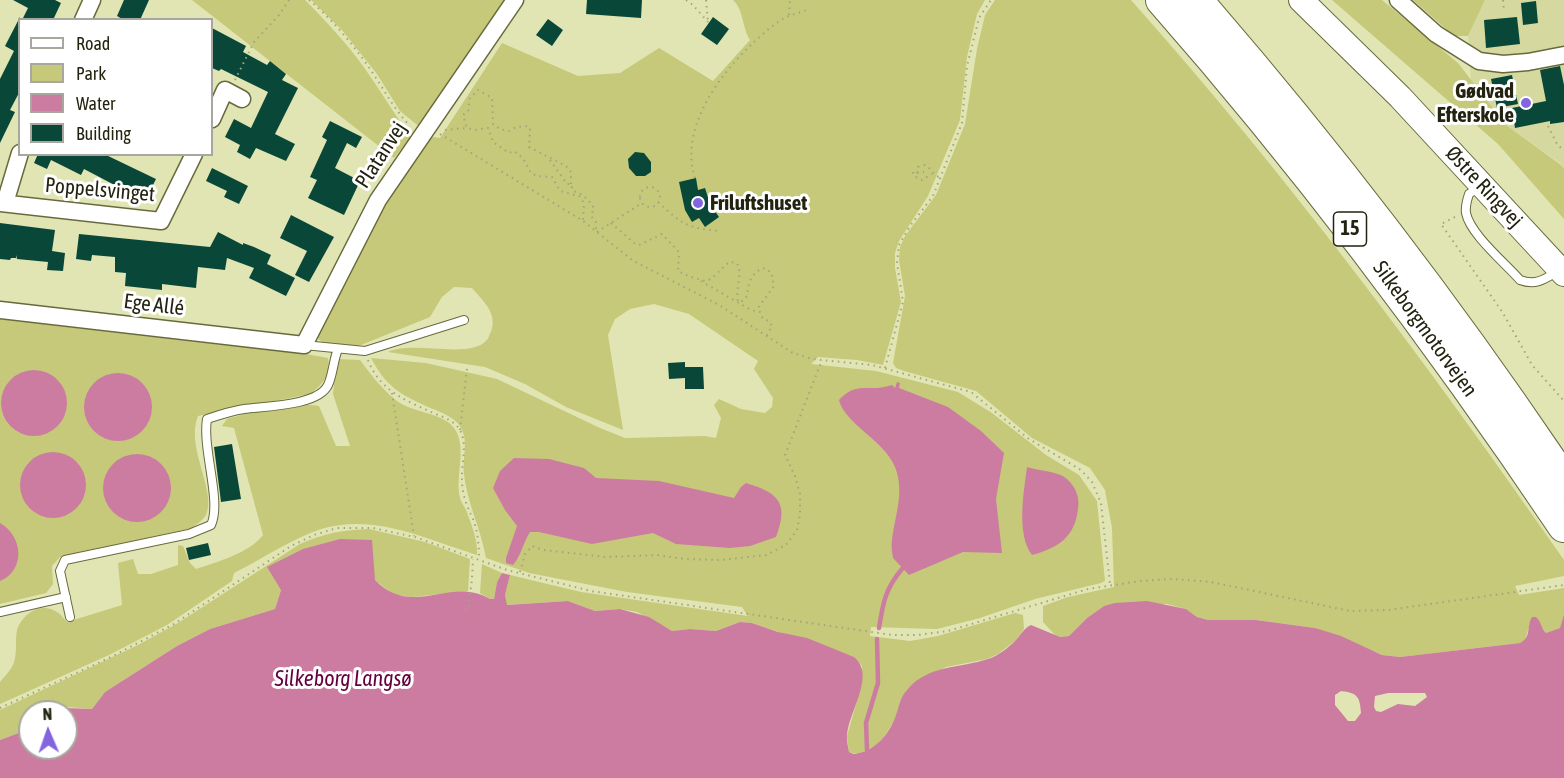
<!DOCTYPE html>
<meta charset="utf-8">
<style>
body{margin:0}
#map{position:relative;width:1564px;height:778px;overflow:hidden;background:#e1e5b3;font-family:"Asap Condensed",sans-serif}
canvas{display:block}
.legend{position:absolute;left:18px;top:18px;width:195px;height:138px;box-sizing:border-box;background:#fff;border:2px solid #a7a79f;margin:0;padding:8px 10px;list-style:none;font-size:18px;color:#232310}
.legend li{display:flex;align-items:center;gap:12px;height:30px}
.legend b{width:30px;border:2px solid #a7a79f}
.north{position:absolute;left:18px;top:700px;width:60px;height:60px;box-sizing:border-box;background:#fff;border:2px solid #a7a79f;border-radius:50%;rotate:358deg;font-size:16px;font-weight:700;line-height:24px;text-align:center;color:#232310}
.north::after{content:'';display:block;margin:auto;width:21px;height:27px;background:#8365e0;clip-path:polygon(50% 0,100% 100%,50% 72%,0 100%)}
</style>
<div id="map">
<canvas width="1564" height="778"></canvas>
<ul class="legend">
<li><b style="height:8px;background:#fff"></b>Road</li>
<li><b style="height:16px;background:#c5c979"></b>Park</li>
<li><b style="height:16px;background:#cc7ca1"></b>Water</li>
<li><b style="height:16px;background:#094839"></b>Building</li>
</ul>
<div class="north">N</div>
</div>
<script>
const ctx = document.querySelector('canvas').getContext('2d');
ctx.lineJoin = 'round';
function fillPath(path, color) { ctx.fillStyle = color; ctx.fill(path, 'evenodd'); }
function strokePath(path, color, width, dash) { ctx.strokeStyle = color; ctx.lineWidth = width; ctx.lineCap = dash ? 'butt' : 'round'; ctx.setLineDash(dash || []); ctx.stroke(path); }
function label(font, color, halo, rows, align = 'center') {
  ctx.font = font + ' "Asap Condensed",sans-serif'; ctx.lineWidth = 6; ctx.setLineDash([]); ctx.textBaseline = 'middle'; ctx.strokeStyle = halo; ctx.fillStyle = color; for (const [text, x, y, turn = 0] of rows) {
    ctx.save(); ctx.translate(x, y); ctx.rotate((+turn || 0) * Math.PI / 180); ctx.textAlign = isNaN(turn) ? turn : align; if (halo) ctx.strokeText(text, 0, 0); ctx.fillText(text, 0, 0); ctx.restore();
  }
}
const built = new Path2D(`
 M1485 0H1564V169L1561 164 1506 125 1471 81 1468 36Z`);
const green = new Path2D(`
 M192 0H305C329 24 353 50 372 79 385 98 397 118 411 137L394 158Z
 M311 0H507L421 128 400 111 377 74 342 30Z
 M733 0H985L977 14 967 57 960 120 928 196 899 241 895 253V268L901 302 883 365 857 360 818 357 811 364 876 371 958 392 992 413 1046 455 1079 475 1097 501 1105 581 1101 583 1035 599 980 618 937 629 871 627 870 636 910 641 938 636 1015 613 1023 615 1024 629 1016 640 998 654 987 659 946 667 906 691 896 718 886 734 877 745 858 754 849 752 847 736 862 683V666L854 657 752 623 740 622 716 631 690 629 672 631 637 612 620 609 595 611 568 601 506 605 505 595 510 575 581 592 748 616 742 607 627 592 529 573 486 558C481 529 467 503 464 474 462 454 472 433 453 419 446 414 436 410 428 407 399 394 386 386 371 358L426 363 497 379 600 428 625 438 705 436 716 438 721 418 714 405 719 399 741 409 765 413 772 407 773 398 754 369 758 361 689 314 654 304 630 309 615 319 608 335 623 430 566 407 525 384 485 367 388 352C413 340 470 360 487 340 489 338 489 334 491 332 498 313 483 301 472 288L454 287 442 297 430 317 361 345 342 348 327 344 319 340 317 335C349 266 384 199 427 136L440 138 502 43 578 76 620 73 659 48 713 81 750 40C742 28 744 10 733 0Z
 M995 0H1131C1288 176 1429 366 1564 560V576L1515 586 1519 595 1564 588V614L1560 628 1546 633 1535 617H1532L1525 640 1520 643 1400 657 1383 655 1315 628 1256 620H1208L1197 617 1186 609 1167 604 1104 606 1087 618 1069 636 1060 637 1055 635 1043 622V606L1068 597 1114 587 1112 528 1105 490 1090 468 1032 438 976 391 904 371 896 368 893 363 905 296 899 260 900 247 905 236 936 195 965 124 977 49 985 15Z
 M1332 0H1382L1458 63 1506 125 1561 165 1564 169V219L1498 144Z
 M1413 0H1485L1468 36H1454Z
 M0 319 221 345 295 352 328 358C331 375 323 384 310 394L198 416C185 448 217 490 206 515 203 520 197 524 192 528L60 557 52 566 53 584 46 593 0 604Z
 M337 359 360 360C371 375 382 389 397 401 414 414 448 412 457 433 466 453 455 477 460 498 461 502 464 506 466 510 471 523 478 540 477 555 425 539 375 513 321 529 291 539 262 559 234 573L232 581 167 625 109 655 0 704V682C6 675 14 667 15 658 17 649 15 640 17 630 22 614 41 601 57 612 61 614 64 619 67 622L122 605 118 563 133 559 138 574H151L178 565V545L183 546 190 563 196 569C215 563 251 552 263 535L234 428 222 426 227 419C251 412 295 402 319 406L336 446H350L333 394Z
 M369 529 425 542 470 559 468 591 412 597 392 594 375 580 281 590 275 609 210 629 177 646 105 692 92 709 67 707 63 712H30V724L24 731 0 740V710L138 645 178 623 300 544C324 533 344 530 369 529Z
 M482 564 502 573 497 582 494 599H490L480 593Z`);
const water = new Path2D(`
 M1 403a33 33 0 1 1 66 0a33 33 0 1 1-66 0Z
 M84 407a34 34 0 1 1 68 0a34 34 0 1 1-68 0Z
 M897 382 900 383 899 388 948 407 981 431 1004 453 996 499 1002 553 963 552 909 575 893 558C892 552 891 546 892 540 895 515 905 492 895 467 884 440 845 424 839 400 857 380 870 393 892 385L895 388Z
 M20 485a33 33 0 1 1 66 0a33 33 0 1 1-66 0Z
 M103 488a34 34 0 1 1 68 0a34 34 0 1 1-68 0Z
 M514 458 549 459 584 468 596 478 659 481 734 498 741 487 746 483C779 493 789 503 776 537L750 546 730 548 676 544 653 533 592 544 539 532H530C523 543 521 556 513 565L506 563V558L517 526 505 510 493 488 500 471Z
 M1027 467C1039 471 1058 471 1067 479 1076 487 1080 498 1078 509 1075 537 1058 548 1032 555 1016 534 1024 491 1027 467Z
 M0 523C23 536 26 570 0 581Z
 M340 539 372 540 375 580C412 619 452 575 490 599H494L497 582 502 573 510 575 505 595 507 605 568 601 595 611 620 609 649 617 672 631 690 629 716 631 740 622 752 623 778 632 807 638 854 657C877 676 847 713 847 738 847 742 848 747 849 752L854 754C874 752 890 734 896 715 899 707 900 697 907 690 927 665 961 668 988 659 998 656 1008 648 1015 641 1021 635 1023 629 1031 625L1060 637 1069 636 1087 618 1104 606 1115 603 1147 601 1186 609 1197 617 1208 620H1256L1315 628 1341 636 1382 655 1400 657 1520 643C1532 637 1526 627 1532 617H1536C1541 621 1541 628 1546 633L1560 628 1564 614V778H0V740L24 731 30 724V748H66L64 708 92 709 105 692 177 646 210 629 275 609 281 590 267 567 303 549ZM1341 691C1357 693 1360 696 1361 713L1355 721H1348L1335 705V695ZM1388 693H1425L1427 697 1415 706 1398 704 1381 712 1376 711 1374 707 1375 696Z`);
const stream = new Path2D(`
 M879 628C883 603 885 589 902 569
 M867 750 866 723 878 683 877 639`);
const building = new Path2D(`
 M13 0H55L61 3 53 20H22L28 8Z
 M124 0H149L140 20H124L117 16Z
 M587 0H642L641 18 586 14Z
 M1536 1 1538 23 1523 25 1521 3Z
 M20 17V91L10 110 15 112 0 143V79L14 51 5 46Z
 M713 17 729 29 717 45 701 34Z
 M1517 17 1520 44 1486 48 1484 20Z
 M548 19 563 30 552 46 536 35Z
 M212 28 246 46 243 52 267 65 270 61 286 74 282 80 298 88 275 134 295 144 286 161 256 148 250 159 237 152 240 145 225 137 234 119 251 128 268 92 221 69 219 71 212 68Z
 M1560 66 1564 85V122L1550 124V121L1515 128 1512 108 1546 101 1540 70Z
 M1512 75 1518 104 1497 108 1491 79Z
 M330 121 362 137 356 148 347 143 335 168 360 181 344 215 308 198 317 180 310 177 327 140 322 137Z
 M635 152 644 153 651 162V172L645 176H636L629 168 628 159Z
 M38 154H104L156 179 145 201 84 169 81 175 51 160 47 169 34 163Z
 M212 168 248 186 239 204 224 197 227 191 206 181Z
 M696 178 698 190 705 188 710 204 719 217 705 227 699 218 692 222 685 210 679 182Z
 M291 215 334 237 309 282 295 275 307 251 280 238Z
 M0 223 55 230 52 251 65 253 63 271 47 270 48 262 17 259 16 255V258H11L10 260 0 259Z
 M218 232 243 245V243L254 247 271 255 267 264 295 278 286 296 249 278 254 268 227 258 225 270 198 267 196 288 162 284V290L125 286 126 273 115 272V257L92 255 91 261 76 259 79 234 210 247Z
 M685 362V367H703L704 389H685V378L669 379 668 363Z
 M232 444 241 499 221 502 214 447Z
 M208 543 211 555 189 560 186 548Z`);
const path = new Path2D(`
 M309 0C331 18 351 42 368 66 382 86 393 108 410 126
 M686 0 693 5 708 22
 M706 0 708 22
 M1503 0 1504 12
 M789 15 790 0
 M235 80 254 42 279 15 289 0
 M1548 126 1557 144 1564 151
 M445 130 466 128
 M440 134 583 221 632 260 719 305 793 353 812 359 872 365 971 392 1029 439 1081 470 1092 482 1101 503 1110 584
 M550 160 567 184H571L573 191C583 194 588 199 594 208L591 216 596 222V232
 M913 172 914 176 922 180 932 174
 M917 173 918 167 925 165C931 168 932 174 939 177
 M917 173 924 172
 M695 178C679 129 719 75 752 44 763 34 775 22 789 16 795 14 801 12 807 10
 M571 184V172L566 166 529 147 530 130 528 126 516 127 509 131 500 129 493 124 492 98 478 90 470 98 468 111 463 115 467 128 475 130 488 128 493 142 509 153 514 151C524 158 526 163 531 173L537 176 552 177 560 191 579 196 584 203 583 221
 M640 197a10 10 0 1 1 20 0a10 10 0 1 1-20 0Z
 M658 202C683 225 687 228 720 231
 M1455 217 1441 224 1503 313 1532 365 1564 401
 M611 223 634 243 639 245 662 234 679 252 678 271 688 276 705 281 711 279 729 262 737 263C743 276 735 288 738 302L742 301 747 296C748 284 751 273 763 268L771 272 774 286 758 308 763 319 769 321 772 326 767 335
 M597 232 642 203
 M701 281 751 310 759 312
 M368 360C380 392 409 402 438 415 446 418 455 422 460 430 468 444 461 465 462 480 462 495 467 506 473 519 478 532 479 546 479 560
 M885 368 903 302 897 263 899 245 910 226 933 196 962 123 967 66 979 18 991 0
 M392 393 414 536
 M460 430 467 368
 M520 572 525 554 532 546 543 550 606 557 657 555 684 559 721 560 766 555 786 545 797 530 800 515V494L795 476 785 455 822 360
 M465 610H468L472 579 473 559
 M0 708 111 657 174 624 291 546 314 535 337 528H373L415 537 507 570 591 591 892 635H918L948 631 1088 589 1140 581 1174 579 1211 582 1350 611 1388 610 1564 585`);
const lane = new Path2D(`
 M1480 186 1469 194C1467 200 1465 206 1466 213 1470 234 1505 263 1520 280 1536 286 1545 279 1558 271
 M304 345 365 351 464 320
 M0 612 66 597
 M70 617 60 571 65 560 189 534 211 525C222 502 202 449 207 419 219 415 231 411 244 409 265 406 318 406 328 385 333 375 333 361 338 349`);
const street = new Path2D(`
 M1398 0 1436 34 1479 61 1503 64 1528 62 1564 55
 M83 20 92 0
 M212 119 225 90 242 99
 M0 203 161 221 194 154
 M5 203 20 153
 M0 310 304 345 378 200 515 0`);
const secondary = new Path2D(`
 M1301 0 1400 97 1564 274`);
const highway = new Path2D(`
 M1162 0C1308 166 1441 343 1564 526
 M1196 0C1328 152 1452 314 1564 481`);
const markers = [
 [1526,103,6,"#8365e0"],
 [698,203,6,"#8365e0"]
];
const shields = [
 [1350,229,33]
];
const shieldNames = [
 ["15",1350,229]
];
const poiNames = [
 ["Gødvad",1514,91],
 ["Efterskole",1514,115],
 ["Friluftshuset",710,203,"left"]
];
const streetNames = [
 ["Platanvej",381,155,-57],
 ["Østre Ringvej",1484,187,47],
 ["Poppelsvinget",100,190,5],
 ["Ege Allé",154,305,7],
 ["Silkeborgmotorvejen",1425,329,54]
];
const waterNames = [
 ["Silkeborg Langsø",343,679]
];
fillPath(built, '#d5d99f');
fillPath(green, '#c5c979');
fillPath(water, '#cc7ca1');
strokePath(stream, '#cc7ca1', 4.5);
fillPath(building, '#094839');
strokePath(lane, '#686a3d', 10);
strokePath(street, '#686a3d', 19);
strokePath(secondary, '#686a3d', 26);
strokePath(highway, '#686a3d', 34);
strokePath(path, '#a2a57d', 2, [1.5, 4.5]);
strokePath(lane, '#fff', 8);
strokePath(street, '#fff', 16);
strokePath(secondary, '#fff', 24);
strokePath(highway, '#fff', 32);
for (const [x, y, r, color] of markers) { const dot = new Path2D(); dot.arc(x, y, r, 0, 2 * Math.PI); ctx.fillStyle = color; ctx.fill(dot); strokePath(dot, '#fff', 2); }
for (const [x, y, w] of shields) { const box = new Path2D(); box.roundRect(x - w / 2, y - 17, w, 34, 4.5); ctx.fillStyle = '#fff'; ctx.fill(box); strokePath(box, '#232310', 1.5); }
label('bold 20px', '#232310', null, shieldNames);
label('bold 21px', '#232310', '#fff', poiNames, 'right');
label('21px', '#232310', '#fff', streetNames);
label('italic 22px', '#65003e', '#fff', waterNames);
</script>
